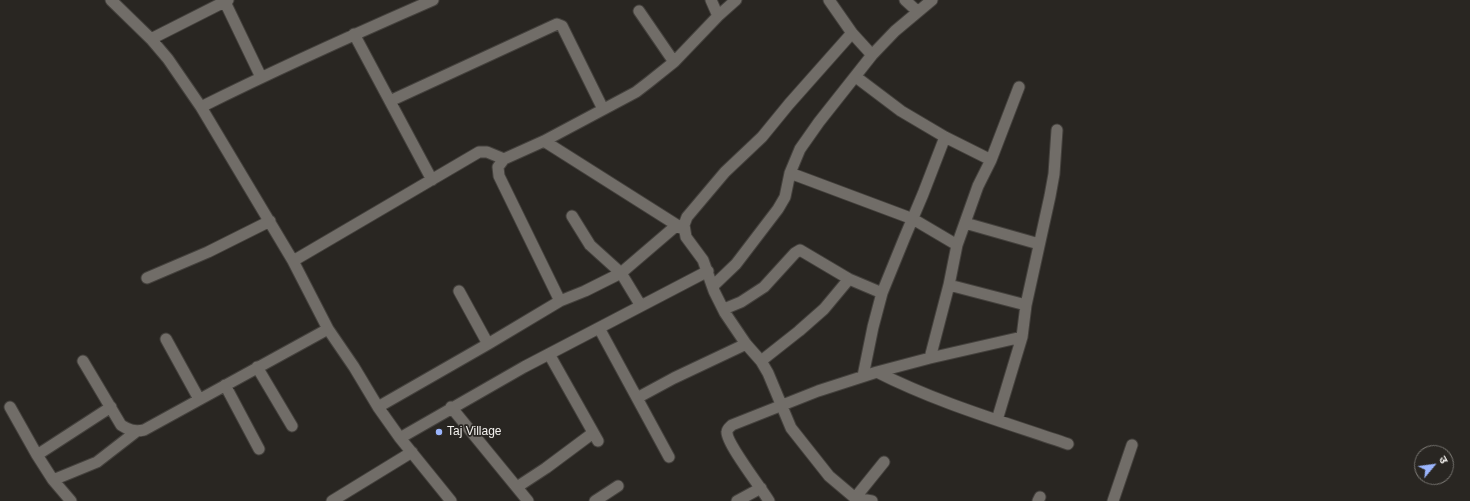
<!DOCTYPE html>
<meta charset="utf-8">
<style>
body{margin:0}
#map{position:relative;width:1470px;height:501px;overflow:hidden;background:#292622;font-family:Arial,"Noto Sans Devanagari",sans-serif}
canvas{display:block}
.north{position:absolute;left:1414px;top:445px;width:40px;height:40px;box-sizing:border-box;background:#292622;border:1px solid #7a7874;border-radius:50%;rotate:61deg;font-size:11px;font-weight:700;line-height:16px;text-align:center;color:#f4f2ef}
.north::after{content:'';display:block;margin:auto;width:14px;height:18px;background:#9bb5fd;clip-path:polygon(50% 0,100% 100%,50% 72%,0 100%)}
</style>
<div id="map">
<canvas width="1470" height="501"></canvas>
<div class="north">उ</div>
</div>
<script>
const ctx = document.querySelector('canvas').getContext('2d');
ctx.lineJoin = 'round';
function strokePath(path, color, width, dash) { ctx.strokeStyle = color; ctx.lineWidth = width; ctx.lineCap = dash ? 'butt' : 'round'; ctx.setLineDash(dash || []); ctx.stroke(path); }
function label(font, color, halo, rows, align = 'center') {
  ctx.font = font + ' Arial,sans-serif'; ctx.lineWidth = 3.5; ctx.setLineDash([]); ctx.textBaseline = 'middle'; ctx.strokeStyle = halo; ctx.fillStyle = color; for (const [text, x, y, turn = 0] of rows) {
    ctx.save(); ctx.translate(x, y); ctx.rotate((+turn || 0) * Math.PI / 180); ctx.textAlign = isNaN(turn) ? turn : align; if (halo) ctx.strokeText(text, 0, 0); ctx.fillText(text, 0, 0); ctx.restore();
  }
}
const street = new Path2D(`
 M111 0 151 39 168 59 201 107 293 261 328 329 354 367 378 407 400 438 451 501
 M224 0 261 77
 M711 0 718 16
 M829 0 852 33 872 55
 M905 0 917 11
 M639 11 674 62
 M852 33 789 104 762 137 725 172 687 217 684 225 686 237 703 260 714 291 725 313 746 344 761 361 768 373 791 428 829 476 855 498 872 501
 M354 34 432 180
 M151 39 228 0
 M856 77 901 111 945 137 991 160
 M390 101 557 24 562 26 603 109
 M201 107C277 69 355 34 433 0
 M544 141 683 229
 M790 173 913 219 957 245
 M572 216 590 245 621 273 641 306
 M965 223 1039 244
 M293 261 479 152H487L504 159
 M147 278 208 252 270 221
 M949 285 1026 305
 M713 286 736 264 778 209 785 197 790 173 800 149 819 122 872 55 895 31 932 0
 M459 291 488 344
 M560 301 499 176 498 167 504 159 544 141 636 92 649 82 674 62 718 16 736 0
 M724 309 741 302 764 287 795 253 800 250 849 279 882 293
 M599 328 669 457
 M166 339 199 399
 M549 354 598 441
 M930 358 949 285 957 245 978 186 991 160 1019 87
 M83 361 121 425C129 430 134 432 144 430L328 329
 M761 361 799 331 824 309 849 279
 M257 367 292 426
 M877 372C938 403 1004 422 1068 444
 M863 376 873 327 882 293 904 239 923 194 945 137
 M225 385 259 449
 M637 398 674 378 746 344
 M10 407 37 455 111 407
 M378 407 488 344 560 301 585 291 621 273 677 225
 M451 407 528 501
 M997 420 1022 337 1026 305 1050 196 1054 174 1057 130
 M400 438 524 367 708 271
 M37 455 53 480 71 501
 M53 480 97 462 137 431
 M517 487 546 468 593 433
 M855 498 884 462
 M332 501 412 452
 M595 501 618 486
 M737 501 761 488
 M769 501C762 489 726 443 727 432 727 429 730 427 732 425L818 391 877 372 930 358 1022 337
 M1038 501 1040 497
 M1113 501 1132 445`);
const markers = [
 [439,432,4,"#9bb5fd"]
];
const poiNames = [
 ["Taj Village",447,432]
];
strokePath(street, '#44413d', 13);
strokePath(street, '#716d68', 11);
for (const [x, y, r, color] of markers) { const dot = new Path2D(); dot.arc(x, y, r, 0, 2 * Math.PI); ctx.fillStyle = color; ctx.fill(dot); strokePath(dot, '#292622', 1.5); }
label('12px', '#f4f2ef', '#292622', poiNames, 'left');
</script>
